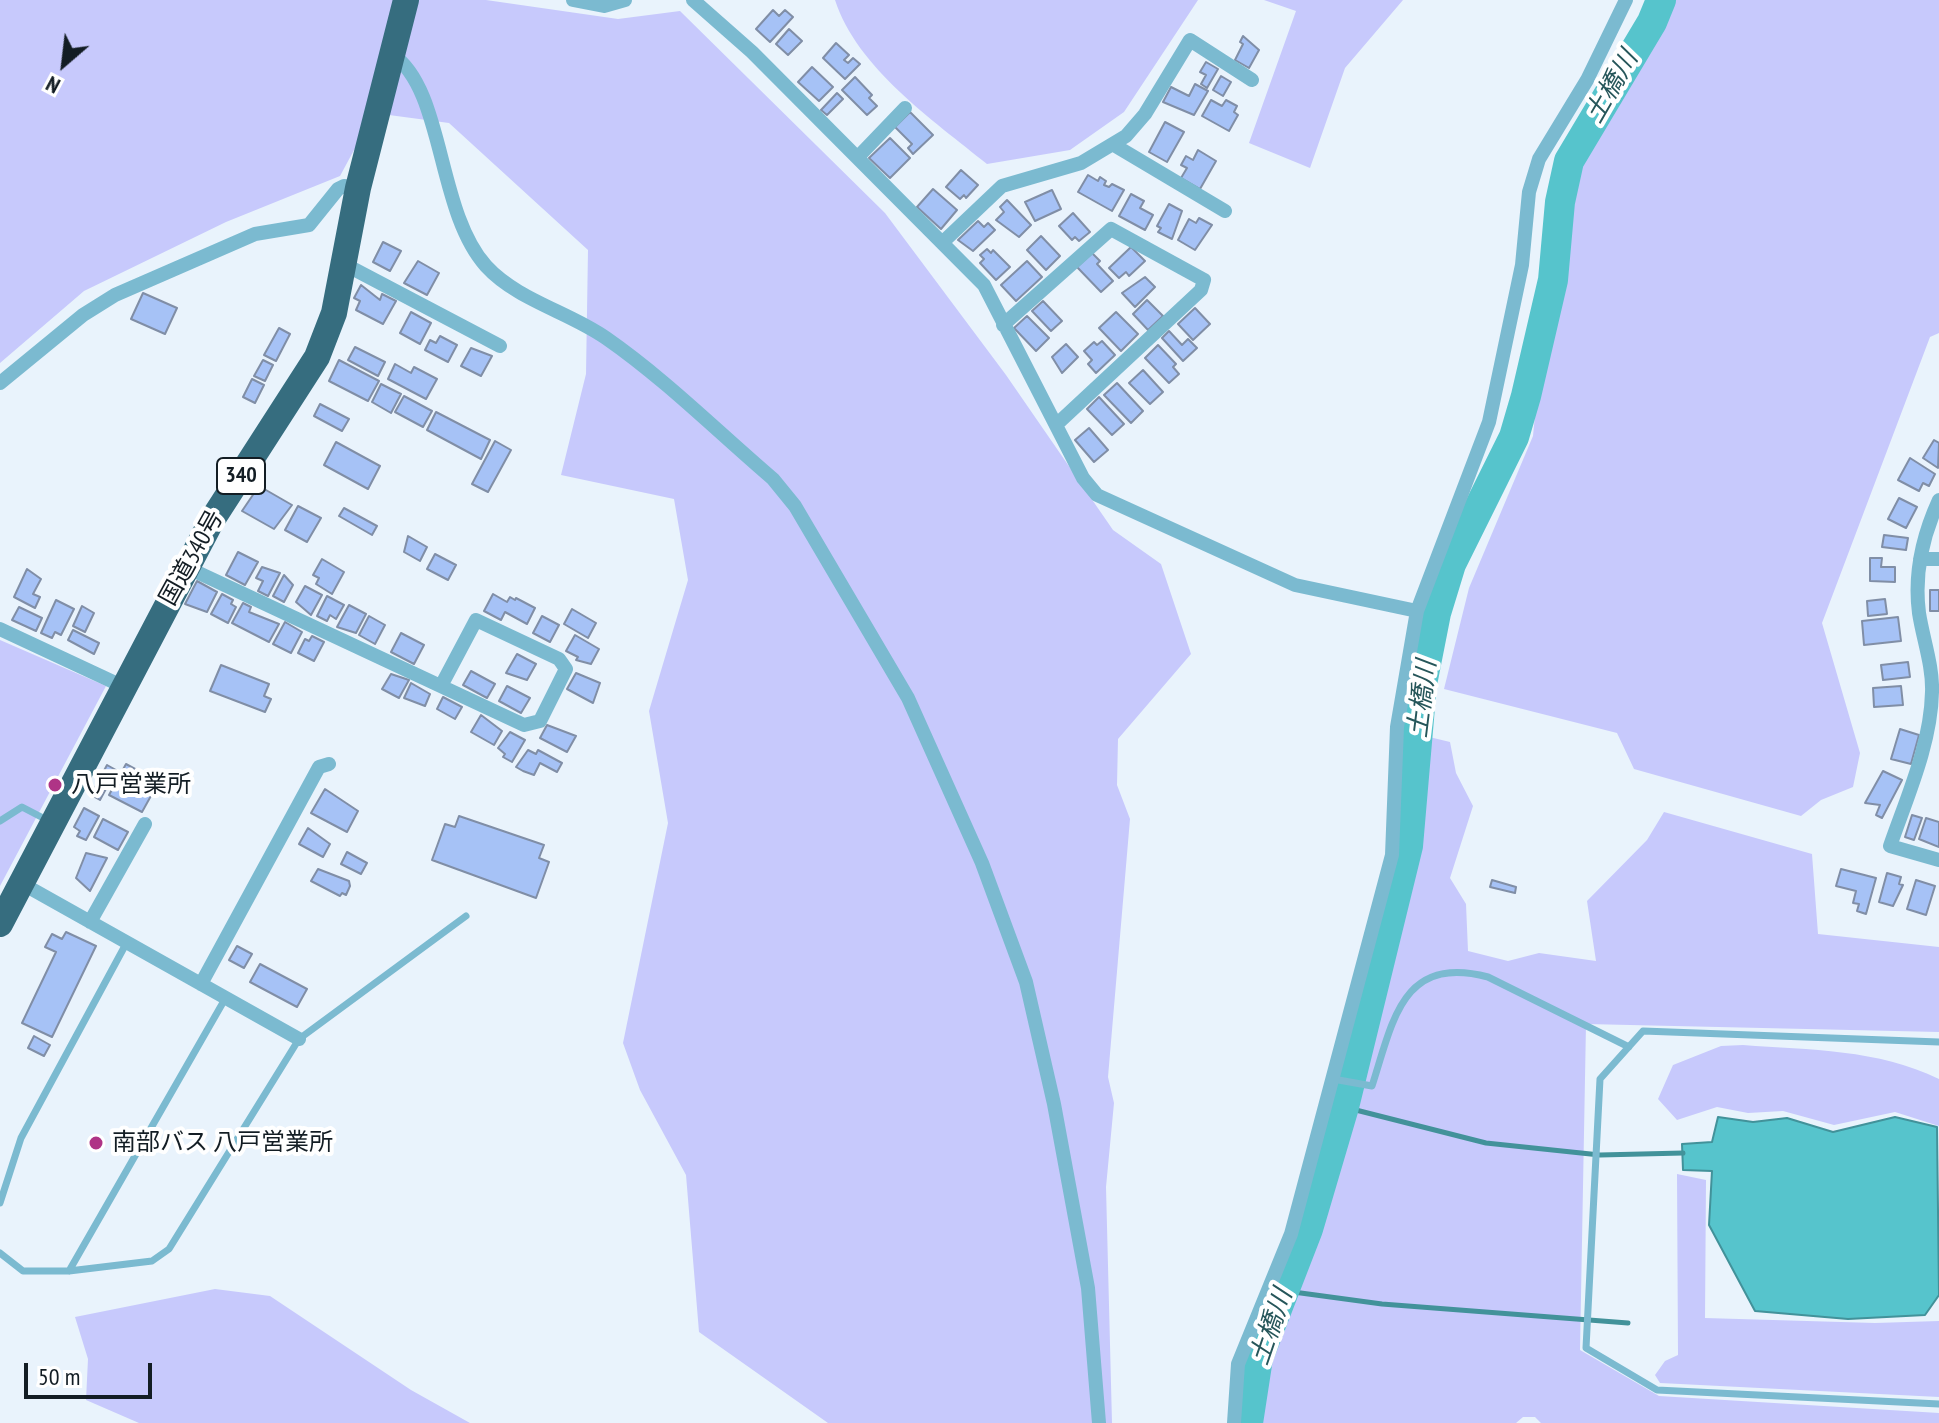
<!DOCTYPE html>
<meta charset="utf-8">
<style>
body{margin:0}
#map{position:relative;width:1939px;height:1423px;overflow:hidden;background:#e9f3fc;font-family:"PT Sans Narrow",sans-serif}
canvas{display:block}
.north{position:absolute;left:24px;top:24px;width:80px;height:80px;-webkit-text-stroke:6px #fff;paint-order:stroke;rotate:208deg;font-size:22px;font-weight:700;line-height:32px;text-align:center;color:#131d24}
.north::after{content:'';display:block;margin:auto;width:28px;height:36px;background:#131d24;clip-path:polygon(50% 0,100% 100%,50% 72%,0 100%)}
.scale{position:absolute;left:24px;top:1363px;width:128px;height:36px;box-sizing:border-box;border:4px solid #131d24;border-top:0;padding-left:10px;font-size:24px;line-height:28px;white-space:nowrap;color:#131d24;-webkit-text-stroke:6px #fff;paint-order:stroke}
</style>
<div id="map">
<canvas width="1939" height="1423"></canvas>
<div class="north">N</div>
<div class="scale">50 m</div>
</div>
<script>
const ctx = document.querySelector('canvas').getContext('2d');
ctx.lineJoin = 'round';
function fillPath(path, color) { ctx.fillStyle = color; ctx.fill(path, 'evenodd'); }
function strokePath(path, color, width, dash) { ctx.strokeStyle = color; ctx.lineWidth = width; ctx.lineCap = dash ? 'butt' : 'round'; ctx.setLineDash(dash || []); ctx.stroke(path); }
function label(font, color, halo, rows, align = 'center') {
  ctx.font = font + ' "PT Sans Narrow","Noto Sans JP",sans-serif'; ctx.lineWidth = 8; ctx.setLineDash([]); ctx.textBaseline = 'middle'; ctx.strokeStyle = halo; ctx.fillStyle = color; for (const [text, x, y, turn = 0] of rows) {
    ctx.save(); ctx.translate(x, y); ctx.rotate((+turn || 0) * Math.PI / 180); ctx.textAlign = isNaN(turn) ? turn : align; if (halo) ctx.strokeText(text, 0, 0); ctx.fillText(text, 0, 0); ctx.restore();
  }
}
const green = new Path2D(`
 M0 0H486L618 19 680 11 885 213 1006 375 1113 530 1161 564 1191 654 1118 739 1117 785 1130 819 1108 1077 1114 1103 1106 1187 1112 1423H828L699 1332 686 1175 640 1090 623 1043 668 823 649 711 688 580 674 499 561 475 586 374 588 250 449 123 374 113 340 176 226 222 84 291 0 363Z
 M835 0H1198L1124 112 1070 150 987 164C933 120 857 68 835 0Z
 M1264 0H1403L1345 68 1310 168 1249 143 1296 11Z
 M1664 0H1939V333L1930 337 1822 623 1860 753 1853 787 1821 800 1801 816 1634 769 1617 733 1444 689 1469 588 1533 436 1553 226 1582 125Z
 M0 640 106 686 0 886Z
 M1421 735 1450 742 1456 773 1473 806 1450 878 1466 904 1468 951 1508 961 1539 953 1596 961 1587 901 1647 840 1664 812 1812 854 1818 934 1939 947V1032L1586 1024 1580 1350 1659 1396 1939 1413V1423H1541L1535 1417H1523L1516 1423H1254L1264 1359 1289 1303 1348 1123Z
 M1743 1045C1810 1050 1878 1049 1939 1079V1126L1895 1112 1834 1125 1783 1111 1748 1113 1717 1107 1677 1120 1658 1099 1673 1065 1721 1046Z
 M1677 1174 1706 1180 1705 1318 1875 1323 1939 1321V1397L1660 1383 1655 1375 1665 1361 1678 1355Z
 M215 1289 270 1296 411 1390 470 1423H139L86 1400 88 1359 75 1317Z`);
const water = new Path2D(`
 M1718 1117 1753 1122 1787 1118 1833 1132 1895 1117 1937 1127 1939 1295 1925 1315 1848 1319 1755 1311 1709 1225 1712 1171 1683 1170 1682 1144 1712 1142Z`);
const stream = new Path2D(`
 M1344 1107 1486 1143 1600 1155 1683 1153
 M1286 1291 1382 1304 1628 1323`);
const river = new Path2D(`
 M1248 1423 1258 1358 1308 1229 1344 1107 1408 846 1422 684 1436 613 1451 564 1514 437 1526 396 1553 280 1560 202 1569 161 1652 22 1661 0`);
const building = new Path2D(`
 M773 10 779 16 785 10 793 17 770 42 756 29Z
 M789 29 802 41 788 55 776 44Z
 M1243 36 1259 50 1249 68 1235 60 1243 44 1240 42Z
 M836 43 849 55 844 60 848 63 853 58 860 64 845 79 823 58Z
 M1206 62 1218 69 1207 88 1201 84 1206 75 1200 72Z
 M812 67 833 87 819 101 798 82Z
 M1221 76 1231 82 1223 96 1213 90Z
 M855 77 872 95 869 98 877 106 867 115 842 90Z
 M1195 84 1208 91 1194 115 1163 102 1171 87 1189 96Z
 M837 93 843 99 827 115 821 110Z
 M1211 100 1222 106 1226 100 1237 106 1234 112 1238 115 1229 131 1202 116Z
 M910 112 933 135 913 154 908 148 912 144 895 127Z
 M1165 122 1184 132 1167 162 1149 152Z
 M890 138 910 158 890 178 869 158Z
 M1198 150 1216 161 1200 189 1181 178 1187 168 1181 165 1186 156 1193 160Z
 M961 170 978 185 966 198 964 195 960 199 946 187Z
 M1088 175 1098 181 1100 177 1106 181 1104 185 1109 187 1112 184 1124 190 1112 211 1078 192Z
 M933 189 957 210 941 229 917 207Z
 M1052 190 1061 209 1035 221 1025 202Z
 M1131 194 1144 201 1140 208 1153 215 1145 230 1119 216Z
 M1007 200 1031 225 1019 237 996 220 1004 212 1000 207Z
 M1169 204 1182 211 1172 239 1158 232 1161 228 1157 226Z
 M1073 213 1090 232 1079 241 1075 237 1072 240 1059 226Z
 M1199 218 1212 225 1195 250 1178 240 1189 219 1196 223Z
 M978 221 984 227 988 223 995 230 973 251 958 240Z
 M1041 236 1060 256 1046 270 1027 250Z
 M383 242 401 251 390 271 373 262Z
 M1131 247 1145 261 1129 276 1126 272 1119 278 1109 268Z
 M987 249 991 253 993 250 1010 267 996 280 980 263 984 259 980 255Z
 M1092 253 1100 261 1097 264 1113 281 1101 292 1077 267Z
 M418 261 439 273 427 295 404 283Z
 M1027 261 1042 277 1016 301 1001 285Z
 M1145 277 1155 287 1135 307 1122 293Z
 M361 285 380 300 382 294 396 301 383 324 356 310 360 301 354 298Z
 M143 293 177 308 165 334 131 319Z
 M1147 300 1163 316 1148 330 1133 314Z
 M1043 301 1062 321 1051 331 1032 311Z
 M1195 308 1210 324 1193 340 1178 324Z
 M411 312 431 323 420 344 400 333Z
 M1116 312 1138 334 1121 351 1099 328Z
 M1027 316 1049 338 1036 351 1014 328Z
 M279 328 290 334 276 361 264 355Z
 M1169 331 1182 345 1188 339 1197 348 1183 361 1162 338Z
 M440 336 457 345 448 362 425 350 430 340 436 343Z
 M1102 341 1115 355 1096 373 1088 364 1092 360 1084 351 1094 342 1097 345Z
 M1066 344 1078 357 1062 373 1052 357Z
 M1158 345 1176 364 1173 367 1179 374 1169 383 1145 358Z
 M355 347 385 362 378 376 348 360Z
 M471 348 492 356 481 376 461 366Z
 M263 360 273 365 265 381 254 376Z
 M339 360 379 381 368 401 329 381Z
 M395 364 411 373 414 367 437 379 426 399 388 379Z
 M1143 370 1163 392 1150 404 1129 383Z
 M252 379 264 385 255 403 243 397Z
 M1117 383 1143 411 1131 423 1104 395Z
 M381 384 401 394 391 413 372 402Z
 M404 396 432 411 423 427 395 412Z
 M1099 397 1124 424 1112 435 1087 409Z
 M320 404 349 419 342 431 314 416Z
 M436 412 490 440 481 459 427 430Z
 M1089 428 1108 450 1094 462 1075 440Z
 M1934 440 1939 443 1938 468 1923 458Z
 M495 441 511 450 488 492 472 484Z
 M336 442 380 466 368 489 324 465Z
 M1910 458 1935 474 1929 486 1923 483 1919 491 1898 480Z
 M259 486 292 505 274 529 242 511Z
 M1899 498 1917 507 1906 528 1888 519Z
 M298 506 321 518 307 542 285 530Z
 M344 508 377 526 372 535 339 516Z
 M1884 535 1908 538 1906 550 1882 547Z
 M408 536 427 547 420 561 404 552Z
 M238 552 258 562 245 585 226 575Z
 M435 554 456 565 448 580 427 569Z
 M1870 558H1882L1881 567H1895V582L1870 581Z
 M322 559 344 572 332 594 316 584 319 578 313 575Z
 M262 567 280 573 268 596 258 591 263 581 256 578Z
 M27 569 41 579 33 594 40 597 35 608 14 597Z
 M284 575 293 585 284 602 273 596Z
 M197 581 217 592 207 612 185 604Z
 M305 586 322 595 311 615 296 602Z
 M1930 590H1939V611H1930Z
 M222 594 233 600 231 604 236 607 228 623 211 614Z
 M493 594 507 602 510 597 515 600 516 598 535 608 527 624 505 612 501 620 484 611Z
 M327 596 344 605 336 619 330 615 327 621 317 616Z
 M1885 599 1887 614 1868 616 1867 601Z
 M56 600 74 609 61 635 55 632 52 638 41 633Z
 M243 603 251 607 249 612 279 624 269 642 232 623Z
 M349 605 366 614 356 633 337 627Z
 M82 606 94 613 85 632 73 626Z
 M19 607 42 618 36 631 12 620Z
 M572 609 596 623 588 638 564 624Z
 M369 616 385 625 375 644 359 635Z
 M542 616 559 625 550 642 533 633Z
 M1898 617 1901 641 1864 645 1862 621Z
 M285 622 302 632 291 653 273 644Z
 M73 630 99 643 94 654 68 640Z
 M401 633 424 645 414 664 391 652Z
 M575 635 599 649 591 664 576 660 578 657 566 651Z
 M312 636 324 642 314 661 298 653 305 639 309 641Z
 M517 654 536 664 527 680 506 673Z
 M1908 662 1910 677 1883 680 1881 665Z
 M221 665 269 684 264 696 271 699 265 712 210 691Z
 M471 671 495 684 487 698 463 685Z
 M576 673 600 683 593 703 567 689Z
 M391 674 409 680 399 698 382 689Z
 M411 683 430 694 425 706 404 698Z
 M507 686 530 698 521 713 499 701Z
 M1901 686 1903 705 1874 707 1873 688Z
 M443 697 462 707 455 719 437 709Z
 M481 715 502 731 494 745 471 732Z
 M547 725 576 736 567 752 540 738Z
 M1900 729 1919 735 1911 764 1891 759Z
 M510 732 525 740 512 762 503 757 505 754 498 748Z
 M528 750 536 754 538 750 562 763 557 772 540 763 534 775 523 771 516 767Z
 M126 764 137 770 128 786 152 794 142 812 109 795Z
 M107 765 116 770 100 800 91 795Z
 M1883 771 1902 780 1882 818 1876 815 1880 805 1865 803Z
 M325 789 358 811 347 832 311 813Z
 M84 808 99 816 86 840 77 836 80 831 74 827Z
 M1912 815 1922 818 1914 840 1905 837Z
 M459 816 544 845 539 858 549 862 536 898 432 860 445 824 455 827Z
 M1926 818 1939 822V847L1919 839Z
 M103 819 128 832 118 850 94 837Z
 M308 828 330 844 323 857 299 844Z
 M347 852 367 863 361 874 341 864Z
 M86 853 107 858 90 891 76 878Z
 M318 869 349 881 350 886 346 895 342 893 340 896 311 881Z
 M1841 869 1876 878 1866 914 1857 911 1859 904 1853 903 1856 891 1836 886Z
 M1887 873 1901 877 1899 884 1903 885 1893 906 1879 902Z
 M1492 880 1516 887 1515 893 1490 887Z
 M1916 880 1935 886 1926 915 1907 909Z
 M66 932 96 946 52 1037 22 1023 56 952 45 947 52 934 62 939Z
 M237 946 252 954 244 968 229 960Z
 M260 964 307 989 297 1007 250 982Z
 M34 1036 50 1045 44 1056 28 1048Z`);
const lane = new Path2D(`
 M0 821 22 807 47 820
 M1939 1042 1643 1031 1600 1079 1586 1348 1657 1390 1939 1404
 M1333 1079 1372 1086C1393 1021 1402 954 1488 977L1629 1047
 M0 1203 21 1138 127 942
 M0 1253 23 1271H69L152 1261 169 1249 299 1039 466 916
 M69 1271 225 999`);
const street = new Path2D(`
 M573 0 604 6 625 0
 M693 0 752 52 984 285 1083 478 1097 495 1295 585 1417 611
 M392 54C445 90 436 210 486 266 517 300 569 312 606 338 665 379 718 432 773 479L795 506 908 698 982 863 1026 982 1054 1104 1088 1288 1099 1423
 M1114 145 1225 211
 M858 157 905 108
 M943 242 1002 186 1081 163 1126 136 1145 114 1190 40 1252 80
 M346 265 500 346
 M1003 325 1111 229 1204 280 1201 290 1056 425
 M0 383 83 315 115 295 255 234 309 225 338 189 344 186 358 188
 M1939 500C1923 535 1914 575 1919 613 1923 639 1933 666 1932 692 1931 744 1907 797 1890 846L1939 860
 M1920 559H1939
 M186 567 524 725 540 721 566 669 559 659 476 620 441 686
 M0 629 122 686
 M21 883 299 1039
 M90 922 145 824
 M201 984 319 767 329 764
 M1234 1423 1238 1364 1291 1234 1392 855 1397 727 1417 611 1489 422 1522 265 1529 192 1539 159 1587 80 1626 0`);
const highway = new Path2D(`
 M0 924 212 520 317 357 334 313 358 188 406 0`);
const markers = [
 [55,785,8,"#af3486"],
 [96,1143,8,"#af3486"]
];
const shields = [
 [241,476,48]
];
const shieldNames = [
 ["340",241,476]
];
const streetNames = [
 ["国道340号",192,558,-61]
];
const poiNames = [
 ["八戸営業所",71,785],
 ["南部バス 八戸営業所",112,1143]
];
const waterNames = [
 ["土橋川",1612,87,-60],
 ["土橋川",1423,699,-83],
 ["土橋川",1272,1327,-71]
];
fillPath(green, '#c7c9fc');
fillPath(water, '#56c4cc');
strokePath(water, '#42929a', 2);
strokePath(stream, '#42929a', 5);
strokePath(river, '#56c4cc', 30);
fillPath(building, '#a6c2f6');
strokePath(building, '#808ea6', 2);
strokePath(lane, '#7bbad0', 7);
strokePath(street, '#7bbad0', 14);
strokePath(highway, '#366d7f', 26);
for (const [x, y, r, color] of markers) { const dot = new Path2D(); dot.arc(x, y, r, 0, 2 * Math.PI); ctx.fillStyle = color; ctx.fill(dot); strokePath(dot, '#fff', 3); }
for (const [x, y, w] of shields) { const box = new Path2D(); box.roundRect(x - w / 2, y - 18, w, 36, 6); ctx.fillStyle = '#fff'; ctx.fill(box); strokePath(box, '#131d24', 2); }
label('bold 22px', '#131d24', null, shieldNames);
label('24px', '#131d24', '#fff', streetNames);
label('24px', '#131d24', '#fff', poiNames, 'left');
label('italic 26px', '#26565a', '#fff', waterNames);
</script>
